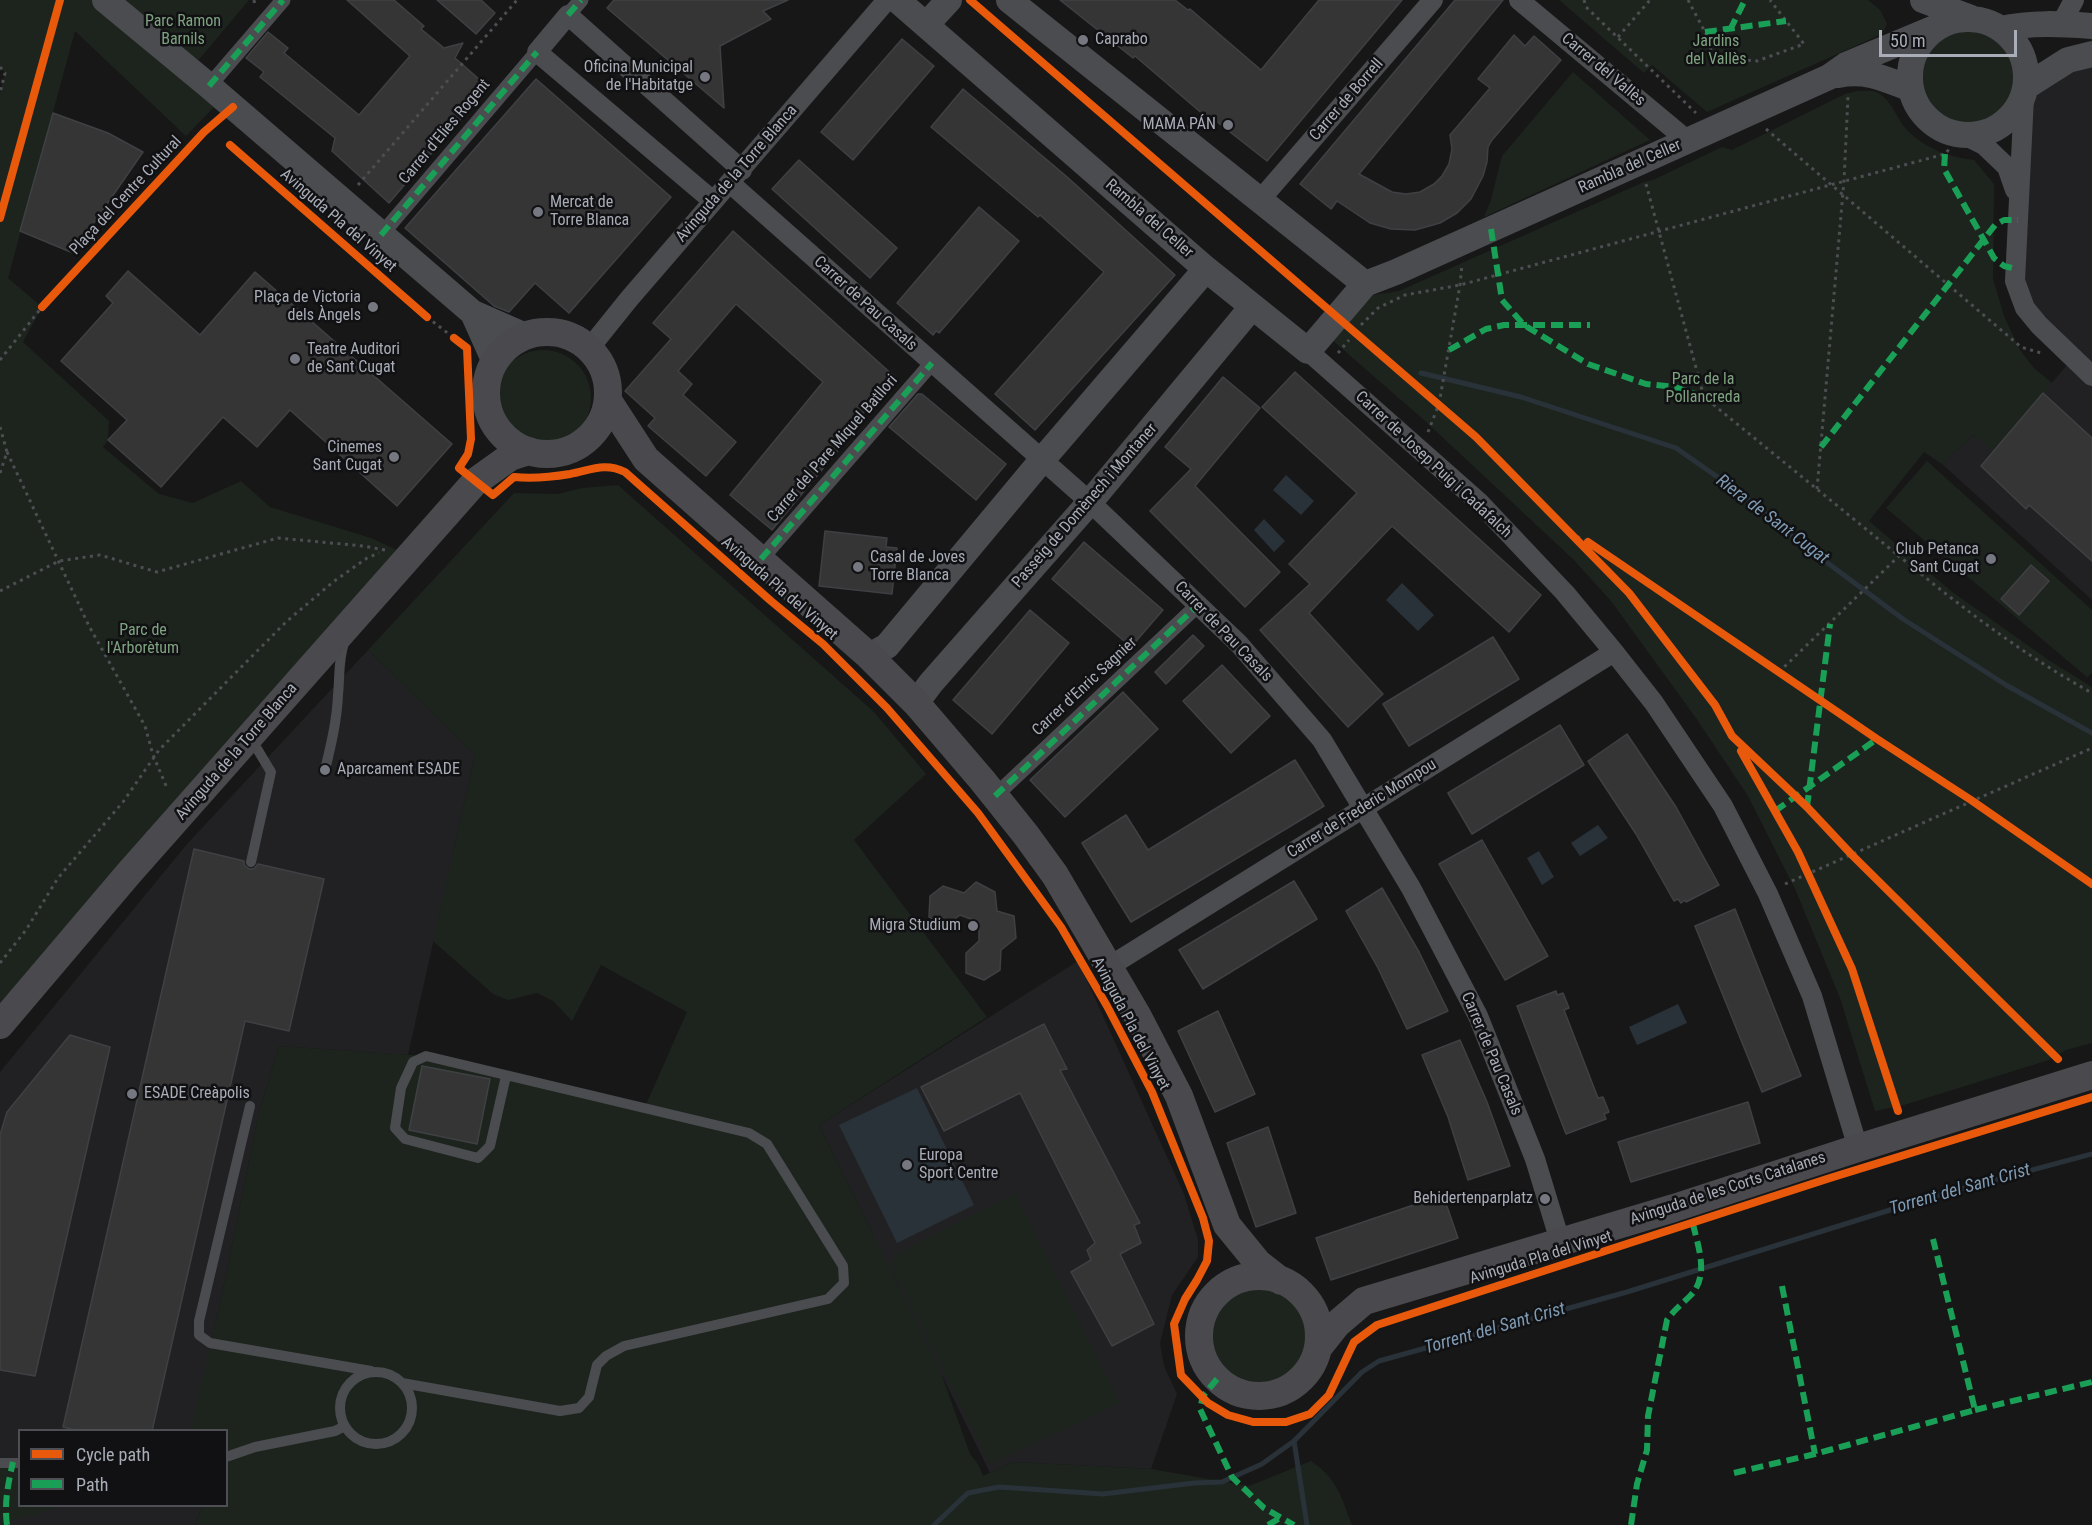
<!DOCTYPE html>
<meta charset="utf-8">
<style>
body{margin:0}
#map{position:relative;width:2092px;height:1525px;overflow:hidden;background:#171717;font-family:"Roboto Condensed",sans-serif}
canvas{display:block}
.legend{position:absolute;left:18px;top:1429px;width:210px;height:78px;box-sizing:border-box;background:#111113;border:2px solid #4d4f55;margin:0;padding:8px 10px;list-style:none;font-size:18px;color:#a8adb8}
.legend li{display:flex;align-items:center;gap:12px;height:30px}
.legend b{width:30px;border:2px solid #4d4f55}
.scale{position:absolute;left:1879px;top:30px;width:138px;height:27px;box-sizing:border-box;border:3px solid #a8adb8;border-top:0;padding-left:8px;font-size:18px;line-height:21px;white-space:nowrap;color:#a8adb8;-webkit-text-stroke:4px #111113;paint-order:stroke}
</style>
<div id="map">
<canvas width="2092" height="1525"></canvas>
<ul class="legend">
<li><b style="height:8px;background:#e8590c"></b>Cycle path</li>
<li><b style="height:8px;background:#1a9f57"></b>Path</li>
</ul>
<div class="scale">50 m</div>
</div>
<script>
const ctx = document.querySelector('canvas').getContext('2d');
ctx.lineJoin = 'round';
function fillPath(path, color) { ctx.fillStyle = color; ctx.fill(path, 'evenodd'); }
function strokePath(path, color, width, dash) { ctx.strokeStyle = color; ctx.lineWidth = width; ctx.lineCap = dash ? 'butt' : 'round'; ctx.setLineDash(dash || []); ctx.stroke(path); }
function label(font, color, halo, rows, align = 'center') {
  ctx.font = font + ' "Roboto Condensed",sans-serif'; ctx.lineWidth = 5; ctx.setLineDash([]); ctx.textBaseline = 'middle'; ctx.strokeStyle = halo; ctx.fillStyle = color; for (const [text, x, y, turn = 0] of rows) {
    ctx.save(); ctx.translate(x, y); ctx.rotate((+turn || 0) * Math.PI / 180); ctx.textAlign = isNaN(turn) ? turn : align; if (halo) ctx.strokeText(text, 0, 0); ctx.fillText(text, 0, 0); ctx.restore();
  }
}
const built = new Path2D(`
 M2092 54V600L1942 464 1973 435 1994 451 2072 359 2025 308 2024 97Z
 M368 650 475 755 408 1055 279 1046 258 1116 219 1309 192 1430H20V1506H203L194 1525H0V1072L187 844Z
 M1078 961 1184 1194 1198 1240V1257L1172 1295 1160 1343 1164 1366 1177 1394 1151 1469 1013 1462 990 1473 819 1125Z`);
const green = new Path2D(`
 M0 0H93L214 107 186 136 75 31 8 278 42 307 23 342 109 421 108 440 103 447 159 494 193 503 241 481 270 507 371 538 408 555 0 1022V93L5 73 0 67Z
 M104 0H249L186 75Z
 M1559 0H1868L1880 10 1887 24 1882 34 1707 112 1652 65 1644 73Z
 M1923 77a47 47 0 1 1 94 0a47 47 0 1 1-94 0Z
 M1573 72 1650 140 1484 217 1491 200 1502 156Z
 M1857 91C1863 91 1871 90 1876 92 1891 98 1897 120 1908 131 1926 149 1949 157 1974 160L1994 184 1993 279 2004 316 2020 350 2034 368 2052 383 1994 452 1973 435 1942 464 1924 452 1869 521 1951 591 2050 661 2092 687V1043L2066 1050 2049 1060 1904 1105 1875 1111 1840 998 1796 891 1748 796 1696 718 1611 601 1574 560 1424 420 1331 339 1368 296 1399 291 1644 182 1653 180 1722 147 1732 150 1845 94Z
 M495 398a48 48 0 1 1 96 0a48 48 0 1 1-96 0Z
 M1927 461 2092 610V673L2087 677 1886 508Z
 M618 485 874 712 926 774 854 840 987 1017 819 1125 940 1370 970 1454 978 1464 983 1476 1013 1462 1151 1469 1249 1486 1311 1461C1338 1479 1341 1497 1352 1525H194L203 1506H226V1430H192L191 1428 219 1309 258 1116 279 1046 426 1056 644 1109 687 1012 601 965 572 1021 553 1001 537 993 508 1000 493 994 433 941 475 755 368 650 514 493 558 494 582 488Z
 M1015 1193 1120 1403 990 1464 891 1265 897 1254Z
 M1209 1338a49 49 0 1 1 98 0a49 49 0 1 1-98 0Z
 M0 1463H19L20 1506H62L0 1524Z`);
const water = new Path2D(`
 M1286 475 1314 501 1301 515 1273 490Z
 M1264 519 1285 541 1274 552 1254 530Z
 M1402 583 1434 615 1418 631 1386 600Z
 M1598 825 1608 838 1580 856 1571 843Z
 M1539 851 1554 877 1542 885 1527 858Z
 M1678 1004 1687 1023 1637 1045 1629 1027Z
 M917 1088 974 1205 897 1243 839 1125Z`);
const stream = new Path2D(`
 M1421 373 1521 397 1676 448 1739 492 1794 538 1903 619 2006 685 2092 733
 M1294 1441 1307 1525
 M934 1525 968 1493 999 1487 1103 1494 1194 1483 1222 1482 1262 1464 1294 1441 1362 1372 1379 1361 1627 1292 1935 1196 2092 1154`);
const building = new Path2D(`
 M347 0H394L424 26 421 29 444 48 463 43 455 58 488 87 389 203 332 151 335 138 260 77 264 72 246 58 268 32 288 48 284 53 359 115 410 56Z
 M437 0H481L495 13 476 34Z
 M614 0H788L763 11 771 19 720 46 724 108 607 8Z
 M1060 0H1175L1188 10 1190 9 1261 70 1319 0H1402L1267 161 1207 114 1205 116 1135 56 1133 58Z
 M1455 0H1503L1359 174 1392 192 1406 194 1420 192 1434 184 1442 176 1449 164 1452 149 1450 135 1490 88 1478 79 1514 35 1525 46 1534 36 1561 60 1492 140 1488 147 1487 162 1483 176 1471 199 1457 213 1440 223 1415 230 1391 229 1370 223 1337 201 1331 209 1300 184Z
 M902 39 934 66 853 160 821 132Z
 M536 79 671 197 569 313 535 283 509 312 494 306 405 228Z
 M963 89 1066 176 1175 275 1035 430 995 394 1104 272 1040 215 1038 217 931 127Z
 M53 113 108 133 143 152 73 253 20 231Z
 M799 160 897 248 870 278 772 189Z
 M979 207 1019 241 939 333 936 331 933 335 897 303Z
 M733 231 895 377 850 428 854 431 772 530 730 495 823 382 736 304 678 371 692 384 683 395 736 442 706 476 648 426 655 418 625 391 671 339 653 323Z
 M128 271 200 335 255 272 452 444 397 506 290 410 257 447 223 417 161 487 108 440 127 420 61 361 113 303 106 296Z
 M1295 372 1541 595 1509 632 1392 526 1309 613 1383 694 1348 727 1260 630 1310 584 1289 564 1357 493 1262 407Z
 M1223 377 1260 408 1195 486 1280 572 1245 607 1150 511 1191 469 1165 447Z
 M2043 393 2092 438V561L2029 505 2026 509 1981 466Z
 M918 394H922L1006 464 976 500 889 427Z
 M825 531 887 538 886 547 897 548 892 594 819 586Z
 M1084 542 1163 610 1131 647 1052 579Z
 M2031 565 2049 581 2019 615 2001 599Z
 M1030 610 1069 643 992 734 953 700Z
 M1193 635 1204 646 1166 684 1155 672Z
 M1493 637 1519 679 1409 746 1383 704Z
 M1222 665 1270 716 1231 753 1183 701Z
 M1123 692 1158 729 1065 817 1030 780Z
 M1560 725 1584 765 1472 834 1448 793Z
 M1627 734 1676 807 1719 885 1686 902 1685 900 1681 903 1678 899 1674 901 1636 834 1588 761Z
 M1295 760 1324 806 1131 922 1082 843 1126 815 1148 850Z
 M1482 840 1548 956 1505 980 1439 864Z
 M194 849 244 861V865L249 869H254L258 864 324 879 289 1031 245 1021 152 1431H79L63 1427Z
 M1294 881 1317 919 1203 989 1179 950Z
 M976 882 995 892 997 911 1014 916 1016 938 1001 950 1000 970 984 980 966 973V953L979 941V922L960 915 947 925 929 917 930 896 943 886 964 893Z
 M1382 888 1419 952 1448 1011 1407 1029 1378 968 1346 911Z
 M1735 909 1801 1076 1762 1092 1695 926Z
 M1556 991 1557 995 1563 993 1569 1008 1564 1010 1598 1098 1603 1097 1609 1112 1604 1114 1606 1119 1566 1134 1517 1006Z
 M1218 1011 1255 1094 1215 1112 1178 1031Z
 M1044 1024 1067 1069 1060 1070 1140 1223 1134 1225 1141 1243 1120 1254 1154 1324 1112 1346 1071 1272 1091 1260 1087 1250 1095 1243 1020 1093 944 1131 921 1087Z
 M70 1035 110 1047 35 1376 0 1370V1135L7 1112Z
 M1460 1040 1487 1102 1510 1166 1468 1180 1448 1117 1422 1055Z
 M422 1066 490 1079 477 1144 409 1130Z
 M1748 1102 1760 1143 1631 1182 1618 1142Z
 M1268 1127 1296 1213 1256 1227 1227 1143Z
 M1443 1195 1458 1238 1331 1280 1316 1238Z`);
const path = new Path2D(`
 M254 0 255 7
 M1584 0 1586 7 1696 113
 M1688 0 1705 32 1713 57 1757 61 1804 44 1770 0
 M1618 37 1650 0
 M0 67 5 73 0 93
 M1766 129 2021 347 2041 353
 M1646 184 1704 397 1899 556
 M358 185 517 0
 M427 317 454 338
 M1361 325 1378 308 1405 295 1460 285 1945 154 1950 148
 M1338 353 1349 340
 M0 360 42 307
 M0 427 7 452 0 473
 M1428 432 1439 404 1460 285 1462 265
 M7 452 89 626 145 726 153 755 167 788
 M1817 489 1844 181 1848 96
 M1565 528 1877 739 1971 800 2092 884
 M0 591 59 561 100 555 157 572 278 538 363 546 385 550
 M1779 672 1899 556C1961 607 2022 654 2092 693
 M1785 884 2092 748
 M0 963 26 930 58 878 123 802 159 750 286 622 333 582 367 558 379 553`);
const service = new Path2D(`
 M250 737 271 772 251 862
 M325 770C331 745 337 720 338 695 340 676 338 661 344 643
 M250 1106 199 1321V1335L210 1343 371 1371
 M340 1408a36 36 0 1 1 72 0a36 36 0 1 1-72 0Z
 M402 1383 560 1411 579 1408 589 1397 597 1365 606 1356 624 1346 828 1299 844 1283 843 1266 767 1144 749 1133 426 1056 413 1062 401 1088 395 1128 405 1139 478 1158 490 1146 506 1076
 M226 1457 255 1447 335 1431 343 1427
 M0 1463H20`);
const pedestrian = new Path2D(`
 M568 15 581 0
 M209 86 283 0
 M381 235 537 52
 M761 559 932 363
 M995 796 1198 605`);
const minor = new Path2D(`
 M1519 0 1688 141
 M2061 24 2074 0
 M2024 97 2015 281 2025 308 2039 325 2092 376
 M1964 135 1984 145 2007 167 2015 190
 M730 183 1090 502 1239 644 1322 740 1411 888 1478 1016 1535 1159 1560 1241
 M1260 200 1433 0
 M713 201 537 52 568 15 742 170
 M588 350 629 299 887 0
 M1308 351 1480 503 1565 593 1614 652 1654 703 1723 806 1768 894 1812 996 1858 1148
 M1110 966 1614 652`);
const tertiary = new Path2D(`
 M105 0 209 86 473 313 523 335
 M897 0 1206 269 1308 351 1365 284 1396 272 1829 77 1846 65 1937 27
 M1009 0 1365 284
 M1923 0 1971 18
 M1910 77a58 58 0 1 1 116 0a58 58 0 1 1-116 0Z
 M926 25 949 0
 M2001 29C2031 22 2062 24 2092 26
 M1838 75C1866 69 1885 79 1911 89
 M2027 86 2068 60 2092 54
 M473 313 494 360
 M869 656 887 646 1042 460 1206 269
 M916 703 931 683 1090 502 1252 307`);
const secondary = new Path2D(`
 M486 393a61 61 0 1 1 122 0a61 61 0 1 1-122 0Z
 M609 402 646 459 869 656 916 703 982 780 1026 835 1055 875 1137 1015 1179 1096 1227 1225 1258 1263 1281 1281
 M0 1025 129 873 475 482 510 457 529 451
 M1199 1336a60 60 0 1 1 120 0a60 60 0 1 1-120 0Z
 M1318 1348 1337 1324 1364 1301 1674 1208 1858 1148 2092 1075`);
const quiet = new Path2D(`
 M568 15 581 0
 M1730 30 1745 0
 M1705 32 1786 21
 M209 86 283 0
 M1945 154 1944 169 1994 258 2004 266 2016 269
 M1491 229 1502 300 1524 325 1588 364 1646 384 1675 387 1704 397
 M381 235 537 52
 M1449 350 1486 329 1504 325H1590
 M1821 447 1995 225 2004 220H2018
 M761 559 932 363
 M995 796 1198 605
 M1807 807 1830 624
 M1775 811 1877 739
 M1782 1286 1815 1454
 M1217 1379 1203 1396 1200 1409 1232 1477 1264 1508 1294 1525
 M1975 1410 2092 1382
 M1734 1473 1815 1454 1975 1410 1933 1239
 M7 1525C4 1503 8 1484 13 1462
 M1268 1525 1280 1518
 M1631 1525 1637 1484 1647 1450 1648 1416 1667 1320C1674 1310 1682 1304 1690 1296 1710 1276 1698 1247 1693 1224`);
const cycleway = new Path2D(`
 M970 0 1476 437 1629 593 1715 705 1732 736 1807 807 1852 855 2058 1059
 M230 145 427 317
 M0 218 60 0
 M42 307 204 132 233 107
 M454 338 467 348 471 439 468 454 459 468 493 495 514 477C533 479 552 477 570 474 591 470 605 462 625 472L771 601 823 644 887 708 978 813 1061 927 1107 1006 1152 1092 1203 1218 1209 1241 1207 1261 1197 1280 1185 1299 1174 1324 1181 1375 1208 1403 1228 1415 1253 1422H1286L1310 1414 1329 1395 1354 1342 1377 1325 1830 1178 2092 1097
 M1588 542 1877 739 1971 800 2092 884
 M1741 751 1798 852 1852 969 1898 1111`);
const markers = [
 [1083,40,6,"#757880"],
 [705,77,6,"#757880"],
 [1228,125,6,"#757880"],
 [538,212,6,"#757880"],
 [373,307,6,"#757880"],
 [295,359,6,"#757880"],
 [394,457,6,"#757880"],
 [1991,559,6,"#757880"],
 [858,567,6,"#757880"],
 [325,770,6,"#757880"],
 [973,926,6,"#757880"],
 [132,1094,6,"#757880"],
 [907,1165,6,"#757880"],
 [1545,1199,6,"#757880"]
];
const parkNames = [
 ["Parc Ramon",183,22],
 ["Barnils",183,40],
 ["Jardins",1716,42],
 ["del Vallès",1716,60],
 ["Parc de la",1703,380],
 ["Pollancreda",1703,398],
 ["Parc de",143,631],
 ["l'Arborètum",143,649]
];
const poiNames = [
 ["Caprabo",1095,40],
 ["Oficina Municipal",693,68,"right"],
 ["de l'Habitatge",693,86,"right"],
 ["MAMA PÁN",1216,125,"right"],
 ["Mercat de",550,203],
 ["Torre Blanca",550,221],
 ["Plaça de Victoria",361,298,"right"],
 ["dels Àngels",361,316,"right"],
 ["Teatre Auditori",307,350],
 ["de Sant Cugat",307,368],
 ["Cinemes",382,448,"right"],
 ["Sant Cugat",382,466,"right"],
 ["Club Petanca",1979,550,"right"],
 ["Sant Cugat",1979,568,"right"],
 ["Casal de Joves",870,558],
 ["Torre Blanca",870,576],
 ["Aparcament ESADE",337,770],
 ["Migra Studium",961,926,"right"],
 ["ESADE Creàpolis",144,1094],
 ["Europa",919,1156],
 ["Sport Centre",919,1174],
 ["Behidertenparplatz",1533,1199,"right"]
];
const streetNames = [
 ["Carrer del Vallès",1603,70,40],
 ["Carrer de Borrell",1347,100,-49],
 ["Carrer d'Elies Rogent",445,132,-50],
 ["Rambla del Celler",1630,167,-24],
 ["Avinguda de la Torre Blanca",737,174,-49],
 ["Plaça del Centre Cultural",126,196,-47],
 ["Rambla del Celler",1149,219,41],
 ["Avinguda Pla del Vinyet",338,221,41],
 ["Carrer de Pau Casals",865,304,42],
 ["Carrer del Pare Miquel Batllori",833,449,-49],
 ["Carrer de Josep Puig i Cadafalch",1433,465,43],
 ["Passeig de Domènech i Montaner",1085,506,-49],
 ["Avinguda Pla del Vinyet",779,589,41],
 ["Carrer de Pau Casals",1223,632,46],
 ["Carrer d'Enric Sagnier",1085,687,-43],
 ["Avinguda de la Torre Blanca",237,752,-49],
 ["Carrer de Frederic Mompou",1362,809,-32],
 ["Avinguda Pla del Vinyet",1130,1024,62],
 ["Carrer de Pau Casals",1491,1054,67],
 ["Avinguda de les Corts Catalanes",1728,1189,-18],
 ["Avinguda Pla del Vinyet",1541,1258,-17]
];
const waterNames = [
 ["Riera de Sant Cugat",1772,520,37],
 ["Torrent del Sant Crist",1960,1190,-16],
 ["Torrent del Sant Crist",1495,1329,-16]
];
fillPath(built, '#212123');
fillPath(green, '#1d241e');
fillPath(water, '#2a3239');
strokePath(stream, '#2a3239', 5);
fillPath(building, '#353536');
strokePath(building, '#3f4043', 1.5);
strokePath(path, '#4d4e52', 3, [3, 4.5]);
strokePath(service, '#4b4c50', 10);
strokePath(pedestrian, '#4b4c50', 15);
strokePath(minor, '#4b4c50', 20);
strokePath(tertiary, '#4b4c50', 26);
strokePath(secondary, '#4a4a4e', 28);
strokePath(quiet, '#1a9f57', 6, [12, 6]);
strokePath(cycleway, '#e8590c', 8);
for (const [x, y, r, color] of markers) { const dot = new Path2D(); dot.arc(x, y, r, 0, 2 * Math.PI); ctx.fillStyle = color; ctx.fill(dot); strokePath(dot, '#111113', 2); }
label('16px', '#7fa381', '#111113', parkNames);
label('16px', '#a8adb8', '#111113', poiNames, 'left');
label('16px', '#a8adb8', '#111113', streetNames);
label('italic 18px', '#7f9bb3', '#111113', waterNames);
</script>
